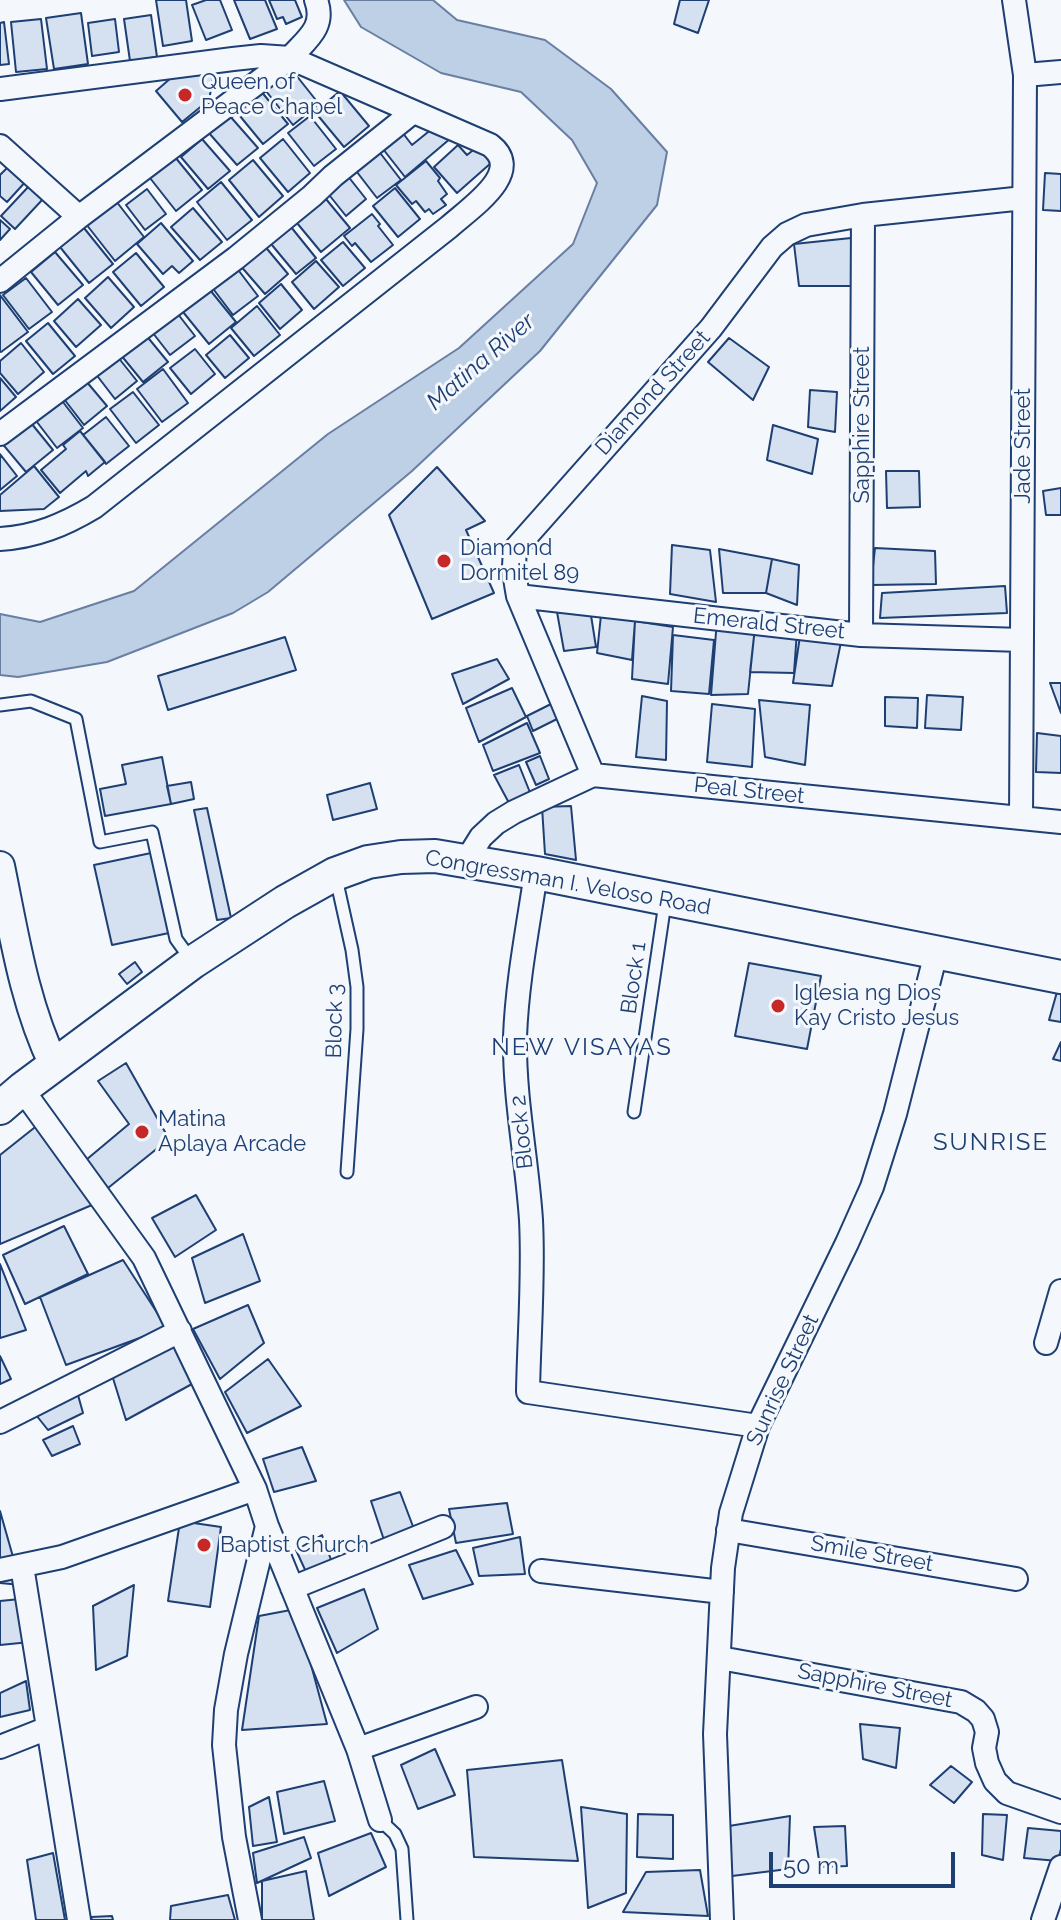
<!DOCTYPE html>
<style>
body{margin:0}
#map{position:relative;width:1061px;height:1920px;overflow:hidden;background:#f4f7fb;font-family:Raleway,sans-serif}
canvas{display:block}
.scale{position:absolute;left:769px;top:1852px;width:186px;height:36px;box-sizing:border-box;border:4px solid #1d3f73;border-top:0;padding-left:10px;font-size:24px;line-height:28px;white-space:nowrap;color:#1d3f73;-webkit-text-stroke:6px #f4f7fb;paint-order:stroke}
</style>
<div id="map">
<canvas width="1061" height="1920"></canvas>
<div class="scale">50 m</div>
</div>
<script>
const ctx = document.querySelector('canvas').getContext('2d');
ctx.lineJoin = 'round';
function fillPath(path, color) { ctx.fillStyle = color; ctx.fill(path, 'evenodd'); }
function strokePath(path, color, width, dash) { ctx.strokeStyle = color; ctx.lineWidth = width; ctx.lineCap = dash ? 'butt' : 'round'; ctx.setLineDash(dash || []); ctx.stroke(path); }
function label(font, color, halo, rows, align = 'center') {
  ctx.font = font + ' Raleway,sans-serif'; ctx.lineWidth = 6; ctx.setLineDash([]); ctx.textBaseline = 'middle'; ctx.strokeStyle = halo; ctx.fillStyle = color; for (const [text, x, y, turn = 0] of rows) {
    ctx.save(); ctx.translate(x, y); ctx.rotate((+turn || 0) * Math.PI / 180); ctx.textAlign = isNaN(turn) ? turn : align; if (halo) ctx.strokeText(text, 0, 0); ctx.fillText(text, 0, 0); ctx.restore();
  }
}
const water = new Path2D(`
 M344 0H433L457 20 545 40 611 89 667 152 657 205 540 351 412 471 268 592 233 613 107 662 18 677 0 675V614L40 622 134 591 328 434 459 348 573 244 597 183 572 140 521 92 441 73 361 27Z`);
const building = new Path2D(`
 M156 0H186L192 41 163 46Z
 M206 0H220L232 30 206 40 192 5Z
 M234 0H265L277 29 250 39Z
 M269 0H295L302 17 286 24 283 17 277 19Z
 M680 0H709L698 33 674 24Z
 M81 13 88 64 54 69 46 18Z
 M151 15 157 57 130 61 124 19Z
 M41 19 47 69 16 72 11 22Z
 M115 19 119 52 92 56 88 23Z
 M4 22 9 64 0 65V23Z
 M288 65 319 104 293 125 262 86Z
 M203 67 213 79 209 100 182 122 156 91 180 70Z
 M260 90 288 124 263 144 235 110Z
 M340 91 369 126 344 147 315 112Z
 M229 115 258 148 237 165 209 133Z
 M310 116 336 149 314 166 288 133Z
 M438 124 451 138 405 177 383 149 402 132 412 145Z
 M202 139 230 171 208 189 181 157Z
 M283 139 310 173 288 192 260 158Z
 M374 145 401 180 377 198 350 163Z
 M458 145 467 155 477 147 491 163 457 193 434 167Z
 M175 157 202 190 176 211 150 178Z
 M253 160 283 196 259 217 229 180Z
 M426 161 440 178 438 181 447 194 441 199 446 205 433 214 429 209 425 212 416 201 412 204 396 185Z
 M11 164 28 179 7 202 0 196V175Z
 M1045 173 1061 174V211L1043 210Z
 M347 175 366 199 346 216 326 191Z
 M221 182 252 220 227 240 197 202Z
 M29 186 43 199 15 229 1 216Z
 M395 188 420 219 398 237 373 206Z
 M147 189 166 214 145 230 126 205Z
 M321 193 350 228 321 252 292 217Z
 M116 201 144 237 115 261 86 224Z
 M193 208 222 242 200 260 171 227Z
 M372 214 380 224 378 226 393 245 371 262 355 243 352 246 344 236Z
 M0 220 10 229 0 240Z
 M287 222 316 258 296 274 267 239Z
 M161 223 193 261 179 273 172 266 163 274 137 244Z
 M84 228 113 264 89 283 60 247Z
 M851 238 852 286H799L794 244Z
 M343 242 365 268 343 286 321 260Z
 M263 244 288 274 265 294 239 264Z
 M55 252 83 285 58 305 31 272Z
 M136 253 164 287 141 306 113 272Z
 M316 261 339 287 314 309 292 282Z
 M236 267 258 296 233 315 211 286Z
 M108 277 134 307 111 328 85 298Z
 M26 278 52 312 29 329 3 295Z
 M281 284 302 310 280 329 259 303Z
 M206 285 236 322 209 344 179 307Z
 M0 295 28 332 1 352 0 351Z
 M78 299 101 325 76 347 54 321Z
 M257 306 280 335 254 356 231 328Z
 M174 309 195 336 170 355 149 328Z
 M48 323 75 356 53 374 26 341Z
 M145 334 168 362 143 382 120 354Z
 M230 335 249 358 225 378 206 355Z
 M729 338 769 367 753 400 708 362Z
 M21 343 44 372 18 394 0 373V361Z
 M195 349 215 374 191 394 170 368Z
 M117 356 137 381 115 399 95 373Z
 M163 369 188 403 162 422 137 389Z
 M0 378 16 397 0 411Z
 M86 381 107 406 84 425 64 399Z
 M810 390 837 392 835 432 808 427Z
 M133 392 159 425 136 443 110 409Z
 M56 393 83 428 57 448 30 413Z
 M106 417 129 446 106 464 83 435Z
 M27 418 53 450 26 472 0 441Z
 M773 425 818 439 812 474 767 460Z
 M80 431 105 462 88 476 86 471 60 493 41 470 66 449 63 445Z
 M0 454 17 476 0 490Z
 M34 466 59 497 44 509 0 511V495Z
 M437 467 485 521 466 530 494 593 432 619 389 515Z
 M886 471H919L920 507 887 508Z
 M1061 488V515H1046L1043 491Z
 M672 545 710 550 716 602 670 594Z
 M875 548 935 551 936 584 871 585Z
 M719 549 772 559 766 593H723Z
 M772 559 799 565 797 605 766 593Z
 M1005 586 1007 613 880 618 882 593Z
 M590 609 596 647 564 651 557 612Z
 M601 615 635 621 632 660 597 653Z
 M717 620 755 627 748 694 711 695Z
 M635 621 673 627 668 684 632 679Z
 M755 627 797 631 794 673 750 672Z
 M673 635 714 640 709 694 671 691Z
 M800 636 841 642 832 686 793 683Z
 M285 637 296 670 168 710 158 676Z
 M497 659 509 679 463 704 452 674Z
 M1050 683H1061V713Z
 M512 688 526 717 479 742 466 708Z
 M927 695 963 697 961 730 925 728Z
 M642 696 667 701 666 760 636 757Z
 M885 697 918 698 917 728 885 726Z
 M759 700 810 705 805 765 765 757Z
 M553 703 559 718 533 731 527 716Z
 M712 704 755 709 752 767 707 762Z
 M527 723 540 753 493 771 483 745Z
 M1037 733 1061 736V773L1036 772Z
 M540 756 549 779 536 785 526 762Z
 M162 757 171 804 105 816 100 789 126 784 122 765Z
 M519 765 531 795 509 803 494 775Z
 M191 782 194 799 171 804 167 786Z
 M370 783 377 809 333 820 327 795Z
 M571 806 576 860 545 854 542 807Z
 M207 808 231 918 217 920 194 810Z
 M151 853 169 933 112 945 94 865Z
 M135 962 142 972 127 984 119 974Z
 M749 963 821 976 807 1049 735 1036Z
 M1057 992 1061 993V1022L1049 1020Z
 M1061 1042V1061L1053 1059Z
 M126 1063 169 1139 108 1188 86 1160 129 1124 98 1081Z
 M39 1124 92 1205 0 1244V1155Z
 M196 1195 216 1230 175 1257 152 1218Z
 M64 1226 88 1274 25 1304 3 1255Z
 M243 1234 260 1281 205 1303 192 1258Z
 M123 1260 167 1328 66 1365 40 1297Z
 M0 1264 26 1330 0 1338Z
 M248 1305 264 1343 220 1379 193 1329Z
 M177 1344 192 1384 126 1420 112 1375Z
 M0 1356 11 1379 0 1384Z
 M268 1359 301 1406 247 1433 225 1392Z
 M78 1395 83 1413 48 1430 36 1415Z
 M73 1426 80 1444 52 1456 43 1440Z
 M302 1447 316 1481 274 1492 263 1459Z
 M400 1492 420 1545 389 1555 371 1501Z
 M507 1503 513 1534 456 1543 449 1509Z
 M0 1511 21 1585 0 1583Z
 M180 1521 221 1527 210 1607 168 1601Z
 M322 1535 338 1579 312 1585 296 1550Z
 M520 1537 525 1574 479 1576 473 1548Z
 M456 1550 473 1584 423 1599 409 1565Z
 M134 1585 127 1656 96 1670 93 1606Z
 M364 1589 378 1629 337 1653 317 1608Z
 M20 1599 30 1642 0 1645V1601Z
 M296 1609 327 1724 242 1730 259 1616Z
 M26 1681 30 1710 0 1717V1693Z
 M860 1724 900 1728 896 1768 863 1759Z
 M435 1749 455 1795 418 1809 401 1765Z
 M562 1760 578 1861 474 1857 467 1770Z
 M951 1766 972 1782 954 1803 930 1785Z
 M324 1781 335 1821 284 1834 277 1792Z
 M269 1797 277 1842 253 1846 249 1807Z
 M581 1807 627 1814 626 1893 588 1908Z
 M638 1814 673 1815V1859L637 1857Z
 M983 1814 1007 1815 1003 1860 982 1855Z
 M790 1816 788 1869 732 1876 729 1826Z
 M845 1826 847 1866 820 1867 814 1827Z
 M1028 1828 1061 1831V1849L1058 1861 1024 1858Z
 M371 1833 386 1867 329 1896 318 1853Z
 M304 1837 311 1858 257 1883 253 1853Z
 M53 1853 65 1920H36L27 1860Z
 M700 1870 708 1916 623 1912 646 1872Z
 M306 1871 314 1920H262V1881Z
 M228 1895 235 1920H170L171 1906Z
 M112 1916 113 1920H92L91 1917Z`);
const service = new Path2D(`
 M0 705 31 701 76 719 100 842 152 832 176 939 192 961
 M336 878 352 950 357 987V1029L347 1172
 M634 1112 665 903
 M380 1820 395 1834 402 1849 407 1920`);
const minor = new Path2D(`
 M1014 0 1025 75 1021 818
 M1025 75 1061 72
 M0 89 233 59 261 56 290 58 490 145C526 172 470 208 449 227L94 507C64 525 35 537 0 539
 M0 146 79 217
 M0 281 79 217 290 58C307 39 326 27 316 0
 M0 434 236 258 312 196 333 176 413 112
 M518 596 861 635 1022 640
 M861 635 863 215
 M593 775 518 596C515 579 512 565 516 548L711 328 772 247 787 234 806 225 863 215 1024 198
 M466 861 481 837 496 823 514 812 593 775 1061 822
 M536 873C528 927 517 982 515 1037 514 1098 527 1159 531 1220 534 1278 529 1335 528 1392L758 1426
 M22 1089 144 1258 255 1489 267 1526 358 1749 380 1820
 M1046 1343 1061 1291
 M0 1422 180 1331
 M728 1530 1016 1579
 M22 1566 79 1920
 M0 1570 62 1557 255 1489
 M541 1571 722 1592
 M292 1588 443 1527
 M720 1658 961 1702 976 1711 983 1719 987 1732 984 1748 987 1763 995 1781 1007 1793 1061 1812
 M0 1747 48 1728
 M358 1749 476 1707
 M250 1920 234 1837 224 1745 226 1710 236 1654 267 1526
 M722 1920 715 1734 723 1568 731 1513 758 1426 847 1243 872 1187 895 1114 936 953
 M1043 1920 1061 1867`);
const tertiary = new Path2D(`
 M0 866C14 934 24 1003 54 1065`);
const secondary = new Path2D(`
 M0 1108 22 1089 193 962 285 902 335 874 368 862 401 857 435 856 536 873 1061 977`);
const markers = [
 [185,95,8,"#c62828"],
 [444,561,8,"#c62828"],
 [778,1006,8,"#c62828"],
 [142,1132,8,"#c62828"],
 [204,1545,8,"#c62828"]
];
const poiNames = [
 ["Queen of",201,82],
 ["Peace Chapel",201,107],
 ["Diamond",460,548],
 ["Dormitel 89",460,573],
 ["Iglesia ng Dios",794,993],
 ["Kay Cristo Jesus",794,1018],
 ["Matina",158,1119],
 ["Aplaya Arcade",158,1144],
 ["Baptist Church",220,1545]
];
const streetNames = [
 ["Diamond Street",653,393,-48],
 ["Sapphire Street",862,425,-90],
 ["Jade Street",1023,446,-90],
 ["Emerald Street",769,624,6],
 ["Peal Street",749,791,6],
 ["Congressman I. Veloso Road",568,883,10],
 ["Block 1",634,978,-82],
 ["Block 3",335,1021,-89],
 ["Block 2",522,1132,-96],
 ["Sunrise Street",783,1380,-65],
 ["Smile Street",872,1554,10],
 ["Sapphire Street",875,1686,11]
];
const waterNames = [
 ["Matina River",481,362,-41]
];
const neighbourhoodNames = [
 ["NEW VISAYAS",582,1048],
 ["SUNRISE",991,1143]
];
fillPath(water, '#bed0e5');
strokePath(water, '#687fa3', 2);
fillPath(building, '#d5e0f0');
strokePath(building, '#1d3f73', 2);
strokePath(service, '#1d3f73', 15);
strokePath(minor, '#1d3f73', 26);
strokePath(tertiary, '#1d3f73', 32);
strokePath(secondary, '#1d3f73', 36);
strokePath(service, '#f4f7fb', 11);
strokePath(minor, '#f4f7fb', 22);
strokePath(tertiary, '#f4f7fb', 28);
strokePath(secondary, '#f4f7fb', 32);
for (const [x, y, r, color] of markers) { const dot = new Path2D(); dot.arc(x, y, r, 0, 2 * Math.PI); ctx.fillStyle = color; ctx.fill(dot); strokePath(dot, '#f4f7fb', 3); }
label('22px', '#1d3f73', '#f4f7fb', poiNames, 'left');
label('22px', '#1d3f73', '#f4f7fb', streetNames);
label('italic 24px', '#1d3f73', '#f4f7fb', waterNames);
ctx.letterSpacing = '2px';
label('24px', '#1d3f73', '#f4f7fb', neighbourhoodNames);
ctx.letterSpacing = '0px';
</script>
